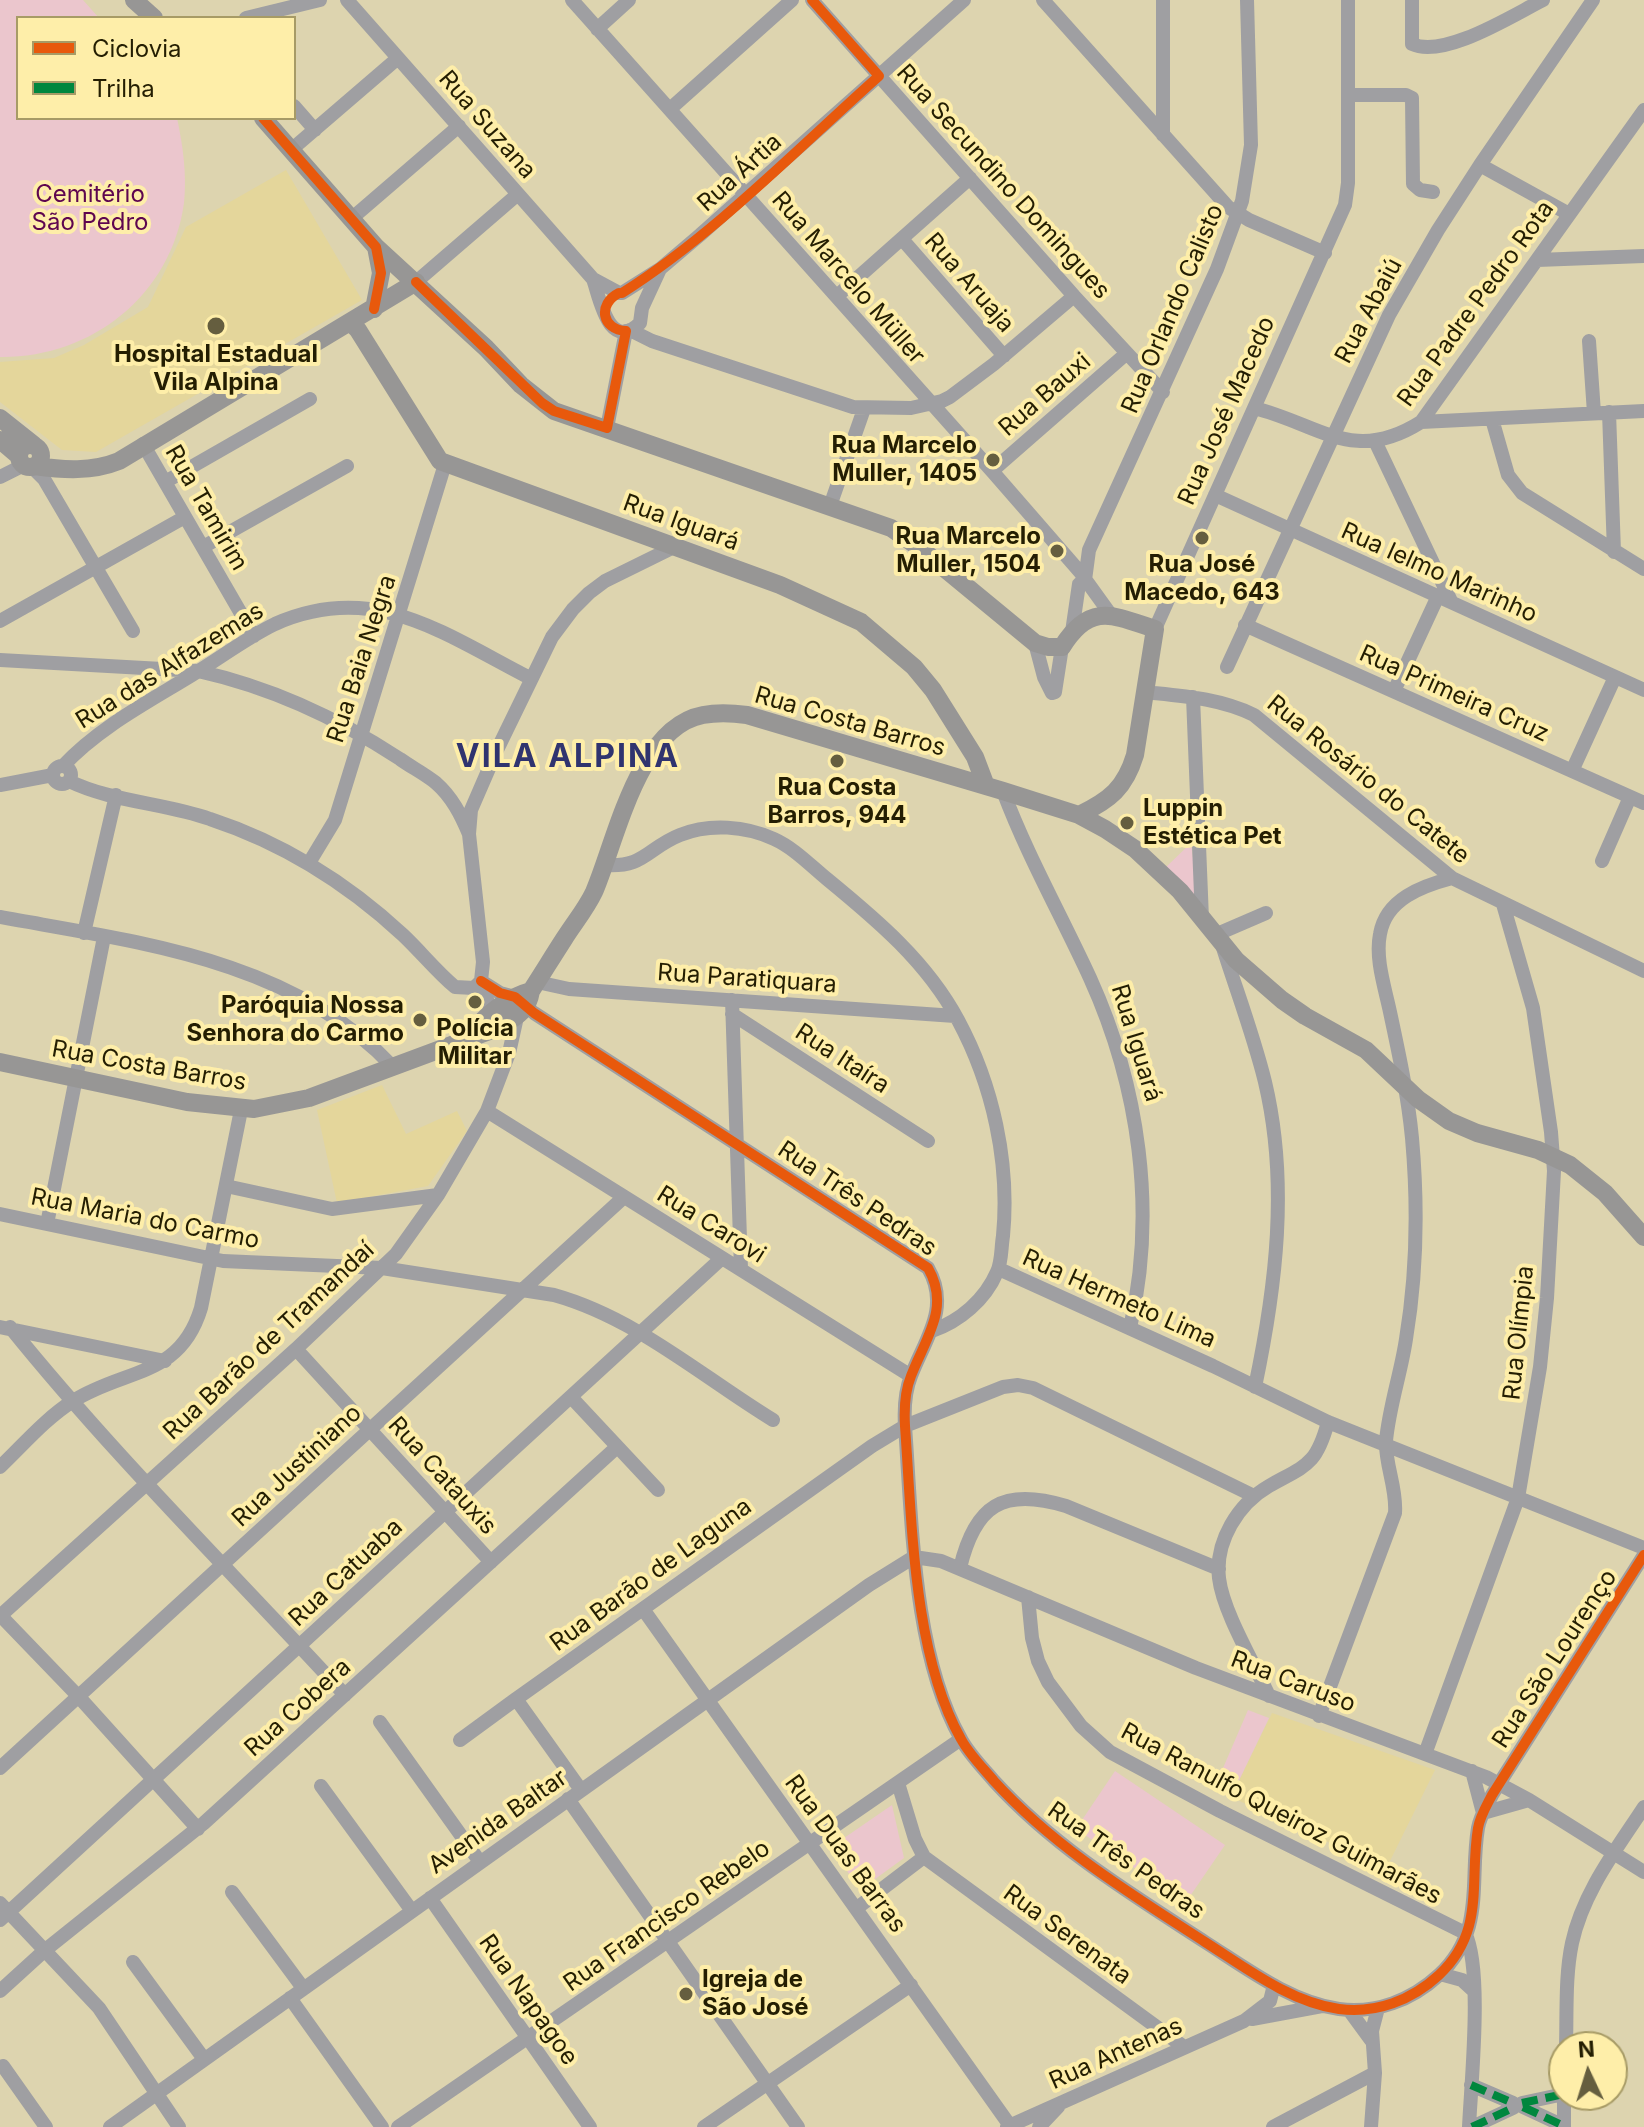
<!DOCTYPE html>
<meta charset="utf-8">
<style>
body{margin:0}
#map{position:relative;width:1644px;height:2127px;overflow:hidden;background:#ddd4af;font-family:Inter,sans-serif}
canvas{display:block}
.legend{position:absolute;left:16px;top:16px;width:280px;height:104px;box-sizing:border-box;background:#feeea9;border:2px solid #a79b66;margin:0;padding:10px 14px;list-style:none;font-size:24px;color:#241e02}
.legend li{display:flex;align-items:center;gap:16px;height:40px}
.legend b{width:40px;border:2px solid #a79b66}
.north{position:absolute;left:1548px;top:2031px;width:80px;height:80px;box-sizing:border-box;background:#feeea9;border:2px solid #a79b66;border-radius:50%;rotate:356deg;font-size:22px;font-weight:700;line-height:32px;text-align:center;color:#241e02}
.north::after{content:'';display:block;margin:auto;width:28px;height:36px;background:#655e3f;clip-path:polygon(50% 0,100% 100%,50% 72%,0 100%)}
</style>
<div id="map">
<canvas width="1644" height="2127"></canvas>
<ul class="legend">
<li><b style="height:10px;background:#e8590c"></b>Ciclovia</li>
<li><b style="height:10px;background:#00873e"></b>Trilha</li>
</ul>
<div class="north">N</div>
</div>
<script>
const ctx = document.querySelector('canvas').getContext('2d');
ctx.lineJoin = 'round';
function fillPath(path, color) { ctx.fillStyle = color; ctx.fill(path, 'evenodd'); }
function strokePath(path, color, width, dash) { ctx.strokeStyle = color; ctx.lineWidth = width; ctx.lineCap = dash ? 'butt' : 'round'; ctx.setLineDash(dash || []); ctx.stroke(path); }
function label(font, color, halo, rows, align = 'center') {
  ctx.font = font + ' Inter,sans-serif'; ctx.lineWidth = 8; ctx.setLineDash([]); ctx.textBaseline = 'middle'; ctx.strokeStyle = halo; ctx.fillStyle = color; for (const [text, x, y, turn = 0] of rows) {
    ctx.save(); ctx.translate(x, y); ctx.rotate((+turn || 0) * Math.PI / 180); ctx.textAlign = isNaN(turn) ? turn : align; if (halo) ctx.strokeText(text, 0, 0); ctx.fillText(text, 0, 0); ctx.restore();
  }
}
const built = new Path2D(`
 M286 170 362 300 96 452 62 450 0 402V362L54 358 84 345 148 307 186 227Z
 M382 1085 406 1134 457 1111 467 1131 428 1186 337 1203 317 1110Z
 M1272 1713 1435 1770 1386 1869 1231 1797Z`);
const green = new Path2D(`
 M0 0H83L99 18H18V118H177C183 146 187 175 184 203 171 296 91 358 0 357Z
 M1191 843 1199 903 1165 868Z
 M1248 1710 1269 1718 1231 1797 1214 1789Z
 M1115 1771 1225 1845 1186 1902 1076 1829Z
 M892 1805 904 1858 860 1890 831 1847Z`);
const minor = new Path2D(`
 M347 0 593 279 619 293
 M572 0 992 471 1080 572 1111 615
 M812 0 1074 296 1163 392
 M1043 0 1228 207 1249 220 1325 253
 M1163 0V135
 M1412 0V44C1444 59 1513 15 1543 0
 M246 18 320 0
 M597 29 629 0
 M1348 95H1406L1412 98 1413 184 1420 190 1433 192
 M294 106 315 130
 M670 109 792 0
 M291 150 398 58
 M1480 165 1569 214
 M351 219 459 126
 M902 239 1004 356
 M1537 260 1644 256
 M593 279C600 299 609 353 640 323L642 308 660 269
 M416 282 518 194
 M622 293 660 269 700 235 964 0
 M837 296 970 178
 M630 330 652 341 853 407 911 408 942 401 950 397 994 364 1074 296
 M1589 341 1594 413
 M1254 408C1319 424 1353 465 1421 422L1644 110
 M1609 412 1614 552
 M1492 419 1508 475 1522 493 1644 569
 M1421 422 1644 411
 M607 428 626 331
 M1375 441 1451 601
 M143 444 254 636
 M32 467 44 479 133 631
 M992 471 1127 353
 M0 477 24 465
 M165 482 310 399
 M1215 495 1644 690
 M830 506 864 409
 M203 547 347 466
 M1085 580 1089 550 1217 269 1242 201 1251 145 1247 0
 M0 621 185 517
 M1245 625 1644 803
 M1155 629 1345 205 1348 183V0
 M1072 632 1079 584
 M1035 643 1044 677 1052 693 1055 692 1062 647
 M0 660 198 671C270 687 339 719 400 759 411 767 425 774 436 783 452 797 461 815 469 834
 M1227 667 1389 315 1438 230 1480 165 1593 0
 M1394 691 1438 596
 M1144 692C1182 696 1219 698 1254 715L1452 878 1644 971
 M1193 697 1202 919
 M63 766C98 728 148 702 192 675 219 659 246 638 275 624 374 580 444 634 530 678
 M53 775a9 9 0 1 1 18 0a9 9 0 1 1-18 0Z
 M1572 771 1615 677
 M69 781C112 802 165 803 210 819 283 843 347 883 403 935 421 952 436 971 455 987L474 988 481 981
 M0 785 53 775
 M1003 791C1027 855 1061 915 1090 978 1139 1086 1157 1211 1130 1328
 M1602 861 1630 797
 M309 863 335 820 445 464
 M604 865C645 868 647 848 680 835 709 823 746 826 774 839 794 848 811 866 827 879 877 920 927 962 958 1020 993 1085 1010 1163 1003 1236 1001 1248 1002 1261 997 1272 985 1300 960 1321 932 1331
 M0 917C136 942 292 959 392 1066
 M84 933 116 795
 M1215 935 1266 913
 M1223 948C1237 992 1254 1037 1265 1082 1289 1183 1276 1287 1255 1387
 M481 981 500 993 515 997 534 1013 928 1268C951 1308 925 1339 911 1376 905 1391 904 1409 905 1426 912 1521 913 1654 961 1739 969 1754 983 1768 994 1781 1054 1847 1131 1894 1205 1942 1246 1968 1290 2002 1339 2009 1376 2014 1412 2000 1439 1975 1486 1931 1469 1882 1478 1828 1480 1816 1487 1805 1492 1795L1644 1555
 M481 981 483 962 469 834 471 810 497 750 552 637 573 609 589 593 605 581 676 546
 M537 982 569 989 955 1016
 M474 988 486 998 493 1012
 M732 1000 741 1269
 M732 1014 928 1141
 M487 1111 911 1376
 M226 1186 332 1209 438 1195
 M0 1214 223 1261 382 1268 554 1295C636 1318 701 1376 773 1420
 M47 1224 104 937
 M999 1269 1213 1366 1328 1422 1644 1548
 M0 1327 165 1361
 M10 1327C114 1456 233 1573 345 1695
 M296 1349 491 1562
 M571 1397 658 1490
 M0 1467C23 1445 46 1418 73 1401 125 1368 180 1378 201 1308L241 1110
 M960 1568C975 1505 1003 1487 1066 1506L1219 1569
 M1028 1597 1032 1638 1038 1661 1048 1682 1081 1726 1110 1752 1220 1811 1465 1933
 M643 1609 1011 2127
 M0 1615 79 1697 198 1829
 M0 1616 296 1349 396 1254 438 1195 487 1111 509 1053 517 1017
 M1269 1696C1254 1663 1223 1612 1219 1578 1215 1541 1238 1504 1269 1486 1306 1465 1316 1466 1328 1422
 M1319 1716 1395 1513C1397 1488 1385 1465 1386 1441 1389 1407 1401 1373 1406 1339 1417 1273 1418 1205 1412 1138 1408 1096 1399 1054 1390 1012 1385 988 1375 959 1380 934 1386 899 1422 886 1452 878
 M380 1722 480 1862
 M460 1740 516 1699
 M1425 1754 1518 1498 1540 1367 1547 1298 1554 1171 1551 1132 1533 1008 1503 904
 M0 1768 624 1197
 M1472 1771 1483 1813
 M898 1783 915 1839 924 1857 1184 2047
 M321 1786 412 1911
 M581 1790 516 1699 872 1446 905 1426 1003 1387 1018 1385 1033 1388 1254 1496
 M568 1799 798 2127
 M1483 1813 1529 1800
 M232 1892 303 1988
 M430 1898 590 2127
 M0 1903 99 2008 179 2127
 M857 1908 924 1857
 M0 1920 722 1258
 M1465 1933C1483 1969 1471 2083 1469 2127
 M133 1962 204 2059
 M1440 1974 1462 1980 1474 1991
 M0 1991 44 1951 204 1823 617 1447
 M290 1998 382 2127
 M1349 2010 1371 2040
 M1252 2019 1322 2006
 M1566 2047C1567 2012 1565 1976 1572 1943 1583 1892 1616 1850 1644 1807
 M3 2066 46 2127
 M1471 2085 1513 2103
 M1522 2103 1564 2094
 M1523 2107 1564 2126
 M110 2127 869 1585 914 1557 941 1561 1196 1668 1486 1777 1529 1800 1644 1872
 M398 2127 961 1739
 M704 2127 911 1985
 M1007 2127 1244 2021 1270 2001 1274 1985
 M1039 2127 1058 2107
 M1273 2127 1375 2073
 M1371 2127 1375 2073 1372 2031 1378 2008
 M1472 2127 1513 2108
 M1564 2127V2095`);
const major = new Path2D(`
 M134 0 154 18
 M263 118 376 247 486 348 521 385 554 411 891 528 921 549 1035 643 1048 647H1062C1090 602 1113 615 1155 629L1135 755C1125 788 1110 800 1079 815
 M374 309 381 273 376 247
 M350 322 358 330 440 461 780 585 861 622 914 667 933 690 975 757 986 786
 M0 418 34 445
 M0 440 19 456
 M19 456a11 11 0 1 1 22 0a11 11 0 1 1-22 0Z
 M35 466C63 470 92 472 119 461L416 282
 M470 1036C483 1016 508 997 531 991
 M0 1062 187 1102 254 1109 309 1098 500 1027C516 1017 528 1011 531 991 542 974 553 956 564 939 574 923 586 909 594 892 616 841 638 727 703 715 718 712 733 713 747 715L1003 791 1079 815 1105 829 1135 849 1180 891 1236 960 1282 1000 1305 1016 1366 1050 1418 1099 1449 1121 1477 1133 1538 1150 1570 1165 1605 1193 1644 1237`);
const quiet = new Path2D(`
 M1471 2085 1513 2103
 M1522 2103 1564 2094
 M1523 2107 1564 2126
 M1472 2127 1513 2108`);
const cycleway = new Path2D(`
 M263 118 376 247 381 273 374 309
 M416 282 542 403 554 411 607 428 626 331C602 330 597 304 619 293
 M622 293C714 235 798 148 879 76L812 0
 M481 981 500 993 515 997 534 1013 928 1268C951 1308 925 1339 911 1376 905 1391 904 1409 905 1426 912 1521 913 1654 961 1739 969 1754 983 1768 994 1781 1054 1847 1131 1894 1205 1942 1246 1968 1290 2002 1339 2009 1376 2014 1412 2000 1439 1975 1486 1931 1469 1882 1478 1828 1480 1816 1487 1805 1492 1795L1644 1555`);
const markers = [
 [216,326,10,"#655e3f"],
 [993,460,8,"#655e3f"],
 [1202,538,8,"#655e3f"],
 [1057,551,8,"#655e3f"],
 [837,761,8,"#655e3f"],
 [1127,823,8,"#655e3f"],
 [475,1002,8,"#655e3f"],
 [420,1020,8,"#655e3f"],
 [686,1994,8,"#655e3f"]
];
const streetNames = [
 ["Rua Suzana",487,125,49],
 ["Rua Ártia",740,173,-42],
 ["Rua Secundino Domingues",1003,182,48],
 ["Rua Marcelo Müller",848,278,49],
 ["Rua Aruaja",969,283,49],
 ["Rua Padre Pedro Rota",1476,304,-54],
 ["Rua Orlando Calisto",1173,309,-67],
 ["Rua Abaiú",1369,311,-62],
 ["Rua Bauxi",1045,395,-41],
 ["Rua José Macedo",1227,411,-66],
 ["Rua Tamirim",206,508,60],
 ["Rua Iguará",681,523,20],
 ["Rua Ielmo Marinho",1439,573,24],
 ["Rua Baia Negra",362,659,-72],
 ["Rua das Alfazemas",170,666,-32],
 ["Rua Primeira Cruz",1454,694,24],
 ["Rua Costa Barros",850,722,16],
 ["Rua Rosário do Catete",1368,780,39],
 ["Rua Paratiquara",747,979,4],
 ["Rua Iguará",1136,1043,73],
 ["Rua Itaíra",842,1059,33],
 ["Rua Costa Barros",149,1066,10],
 ["Rua Três Pedras",857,1199,34],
 ["Rua Maria do Carmo",145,1219,11],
 ["Rua Carovi",711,1225,32],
 ["Rua Hermeto Lima",1119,1299,24],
 ["Rua Olímpia",1519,1333,-84],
 ["Rua Barão de Tramandaí",269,1341,-43],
 ["Rua Justiniano",297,1466,-43],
 ["Rua Catauxis",442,1476,48],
 ["Rua Catuaba",346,1573,-43],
 ["Rua Barão de Laguna",651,1575,-36],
 ["Rua São Lourenço",1555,1659,-57],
 ["Rua Caruso",1293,1682,21],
 ["Rua Cobera",298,1708,-42],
 ["Rua Ranulfo Queiroz Guimarães",1281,1814,28],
 ["Avenida Baltar",498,1822,-35],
 ["Rua Duas Barras",845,1854,54],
 ["Rua Três Pedras",1126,1861,35],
 ["Rua Francisco Rebelo",667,1916,-35],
 ["Rua Serenata",1067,1935,36],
 ["Rua Napagoe",528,2000,55],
 ["Rua Antenas",1116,2054,-24]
];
const parkNames = [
 ["Cemitério",90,195],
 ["São Pedro",90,223]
];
const poiNames = [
 ["Hospital Estadual",216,355],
 ["Vila Alpina",216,383],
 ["Rua Marcelo",977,446,"right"],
 ["Muller, 1405",977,474,"right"],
 ["Rua Marcelo",1041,537,"right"],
 ["Muller, 1504",1041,565,"right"],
 ["Rua José",1202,565],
 ["Macedo, 643",1202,593],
 ["Rua Costa",837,788],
 ["Barros, 944",837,816],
 ["Luppin",1143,809,"left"],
 ["Estética Pet",1143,837,"left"],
 ["Paróquia Nossa",404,1006,"right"],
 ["Senhora do Carmo",404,1034,"right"],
 ["Polícia",475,1029],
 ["Militar",475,1057],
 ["Igreja de",702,1980,"left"],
 ["São José",702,2008,"left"]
];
const districtNames = [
 ["VILA ALPINA",568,757]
];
fillPath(built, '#e4d69b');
fillPath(green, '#ebc6cd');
strokePath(minor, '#9f9fa2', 14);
strokePath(major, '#979695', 18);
strokePath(quiet, '#00873e', 8, [16, 8]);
strokePath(cycleway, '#e8590c', 10);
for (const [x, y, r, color] of markers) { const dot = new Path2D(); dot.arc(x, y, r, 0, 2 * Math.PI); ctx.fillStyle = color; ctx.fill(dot); strokePath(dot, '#feeea9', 3); }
label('24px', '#241e02', '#feeea9', streetNames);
label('24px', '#5e064f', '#feeea9', parkNames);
label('bold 24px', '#241e02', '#feeea9', poiNames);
ctx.letterSpacing = '2px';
label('bold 32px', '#30346f', '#feeea9', districtNames);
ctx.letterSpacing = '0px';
</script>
